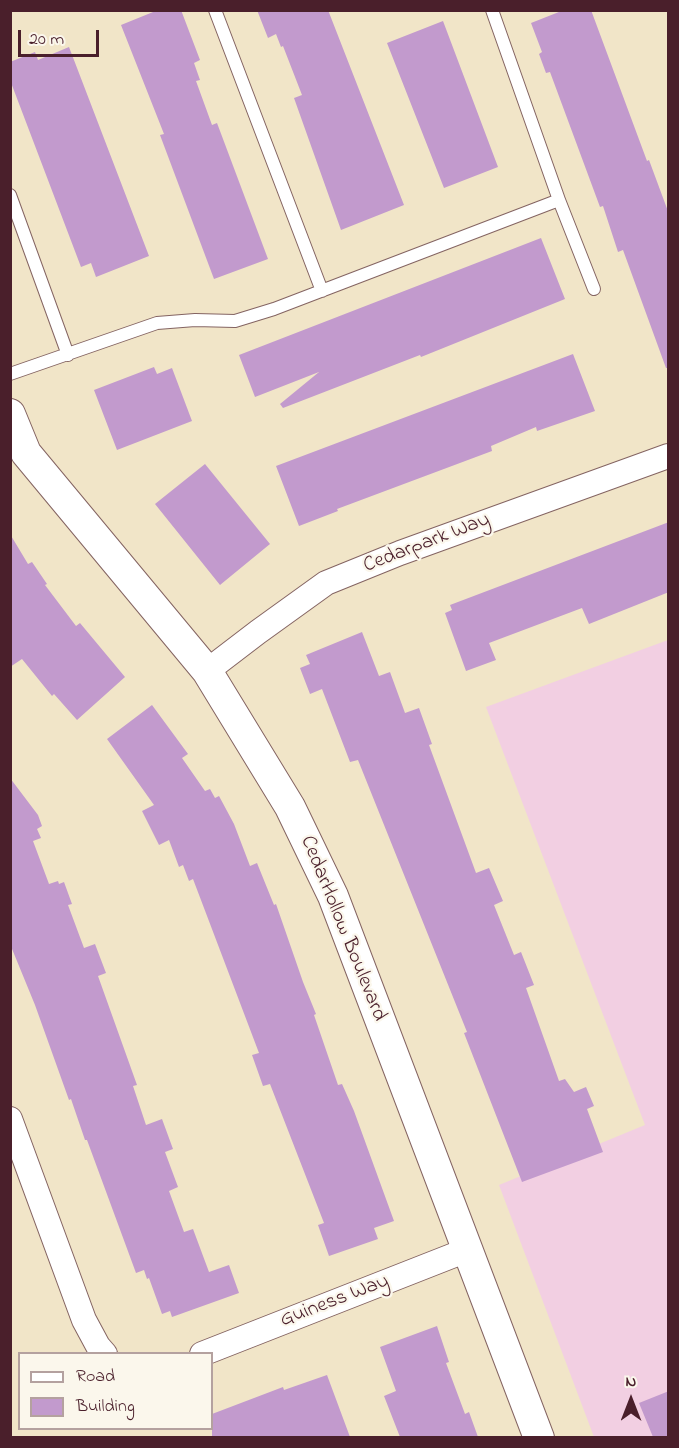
<!DOCTYPE html>
<style>
body{margin:0}
#map{position:relative;width:679px;height:1448px;overflow:hidden;background:#f1e5c8;font-family:"Indie Flower",sans-serif}
canvas{display:block}
.frame{position:absolute;inset:0;border:12px solid #4a1f2b;pointer-events:none}
.legend{position:absolute;left:18px;top:1352px;width:195px;height:78px;box-sizing:border-box;background:#fbf7ec;border:2px solid #b4a19f;margin:0;padding:8px 10px;list-style:none;font-size:18px;color:#4a1f2b}
.legend li{display:flex;align-items:center;gap:12px;height:30px}
.legend b{width:30px;border:2px solid #b4a19f}
.north{position:absolute;left:601px;top:1370px;width:60px;height:60px;-webkit-text-stroke:4px #fbf7ec;paint-order:stroke;rotate:0deg;font-size:16px;font-weight:700;line-height:24px;text-align:center;color:#4a1f2b}
.north::after{content:'';display:block;margin:auto;width:21px;height:27px;background:#4a1f2b;clip-path:polygon(50% 0,100% 100%,50% 72%,0 100%)}
.scale{position:absolute;left:18px;top:30px;width:81px;height:27px;box-sizing:border-box;border:3px solid #4a1f2b;border-top:0;padding-left:8px;font-size:18px;line-height:21px;white-space:nowrap;color:#4a1f2b;-webkit-text-stroke:4px #fbf7ec;paint-order:stroke}
</style>
<div id="map">
<canvas width="679" height="1448"></canvas>
<div class="frame"></div>
<ul class="legend">
<li><b style="height:8px;background:#fff"></b>Road</li>
<li><b style="height:16px;background:#c29acd"></b>Building</li>
</ul>
<div class="north">N</div>
<div class="scale">20 m</div>
</div>
<script>
const ctx = document.querySelector('canvas').getContext('2d');
ctx.lineJoin = 'round';
function fillPath(path, color) { ctx.fillStyle = color; ctx.fill(path, 'evenodd'); }
function strokePath(path, color, width, dash) { ctx.strokeStyle = color; ctx.lineWidth = width; ctx.lineCap = dash ? 'butt' : 'round'; ctx.setLineDash(dash || []); ctx.stroke(path); }
function label(font, color, halo, rows, align = 'center') {
  ctx.font = font + ' "Indie Flower",sans-serif'; ctx.lineWidth = 4.5; ctx.setLineDash([]); ctx.textBaseline = 'middle'; ctx.strokeStyle = halo; ctx.fillStyle = color; for (const [text, x, y, turn = 0] of rows) {
    ctx.save(); ctx.translate(x, y); ctx.rotate((+turn || 0) * Math.PI / 180); ctx.textAlign = isNaN(turn) ? turn : align; if (halo) ctx.strokeText(text, 0, 0); ctx.fillText(text, 0, 0); ctx.restore();
  }
}
const built = new Path2D(`
 M668 640V1437H594L499 1185 645 1125 486 707Z`);
const building = new Path2D(`
 M158 10H181L200 60 194 63 200 80 196 81 212 125 217 123 268 259 214 279 160 135 164 134 121 25Z
 M257 10H328L404 205 341 230 294 98 302 95 283 46 281 47 276 34 268 38Z
 M564 10H591L647 161 649 160 669 214V368H666L623 250 618 252 603 206 600 207 550 72 546 73 539 54 542 52 531 23Z
 M443 21 498 167 444 188 387 43Z
 M69 47 149 256 96 277 91 263 81 267 10 80V62L35 52 38 60Z
 M541 238 565 299 421 357 420 355 283 408 280 404 319 372 255 397 239 355Z
 M573 354 595 411 537 431 536 427 491 446 492 451 337 509 338 511 299 526 276 466Z
 M154 367 157 374 172 368 192 421 117 450 94 390Z
 M205 464 270 544 220 585 155 504Z
 M669 522V592L589 624 582 608 489 643 496 660 466 671 445 613 452 610 450 605Z
 M10 534 28 564 32 562 47 584 45 585 76 626 80 623 125 677 77 720 54 694 52 696 22 659 10 667Z
 M362 632 379 676 390 672 405 713 419 708 432 744 429 745 476 873 489 868 503 901 494 905 514 955 521 952 534 985 526 988 559 1081 565 1079 574 1092 586 1087 594 1106 587 1109 603 1152 522 1182 464 1033 467 1032 358 760 350 762 322 689 310 694 300 668 310 664 306 655Z
 M152 705 188 754 182 758 205 791 210 789 215 798 219 796 234 824 250 866 257 863 274 905 276 904 303 982 316 1014 314 1015 338 1085 342 1084 354 1111 394 1221 374 1228 378 1239 329 1256 318 1225 324 1223 270 1084 263 1086 252 1055 259 1053 193 879 189 881 183 865 179 867 169 840 159 845 142 811 154 805 107 739Z
 M10 778 38 815 42 826 37 829 41 838 33 841 49 884 58 881 59 884 64 882 72 904 68 905 84 948 95 944 106 973 98 976 137 1085 133 1086 146 1125 162 1119 173 1149 165 1152 178 1187 169 1191 184 1232 193 1229 209 1272 229 1265 239 1293 172 1317 170 1311 162 1314 149 1278 147 1279 144 1270 136 1273 87 1140H85L71 1099 69 1100 35 1005 10 944Z
 M437 1326 449 1362 446 1363 465 1414 469 1412 478 1437H400L384 1396 396 1391 380 1347Z
 M327 1375 350 1437H212V1414L283 1387 284 1390Z
 M669 1391V1437H653L639 1403Z`);
const service = new Path2D(`
 M215 10 322 291
 M492 10 559 200 594 289
 M10 195 68 355
 M10 374 157 323 195 320 235 321 274 309 559 200`);
const minor = new Path2D(`
 M207 671 258 632 326 583 400 553 668 456
 M10 1119 84 1320 98 1346 105 1354
 M202 1354 467 1250`);
const tertiary = new Path2D(`
 M10 414 26 453 207 671 290 807 333 896 539 1438`);
const streetNames = [
 ["Cedarpark Way",427,544,-21],
 ["CedarHollow Boulevard",342,929,68],
 ["Guiness Way",335,1302,-21]
];
fillPath(built, '#f2cfe2');
fillPath(building, '#c29acd');
strokePath(service, '#846462', 14);
strokePath(minor, '#846462', 26);
strokePath(tertiary, '#846462', 32);
strokePath(service, '#fff', 12);
strokePath(minor, '#fff', 24);
strokePath(tertiary, '#fff', 30);
label('21px', '#4a1f2b', '#fbf7ec', streetNames);
</script>
